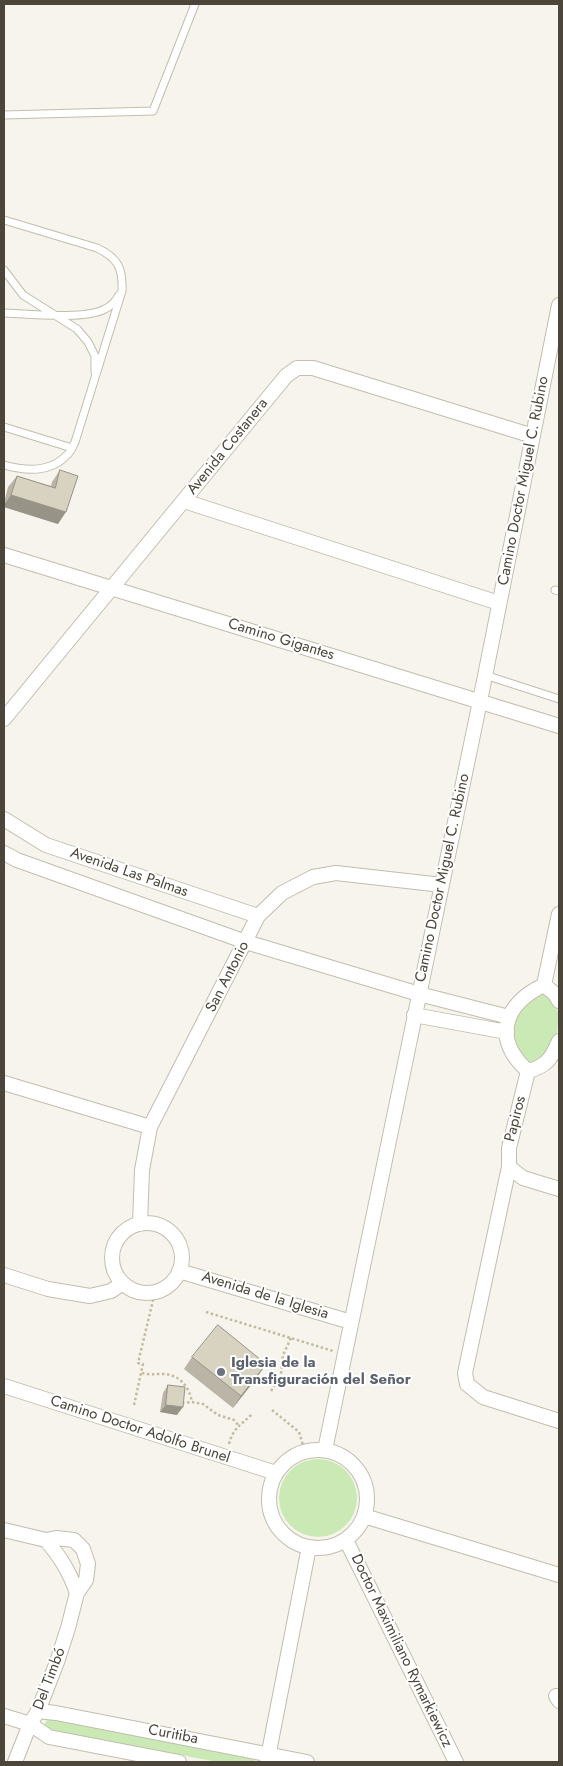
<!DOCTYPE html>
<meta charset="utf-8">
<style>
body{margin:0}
#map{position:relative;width:563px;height:1766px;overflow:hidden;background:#f6f4ec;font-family:Jost,sans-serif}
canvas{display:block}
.frame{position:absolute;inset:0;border:5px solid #4b4639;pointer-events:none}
</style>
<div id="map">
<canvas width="563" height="1766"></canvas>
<div class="frame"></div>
</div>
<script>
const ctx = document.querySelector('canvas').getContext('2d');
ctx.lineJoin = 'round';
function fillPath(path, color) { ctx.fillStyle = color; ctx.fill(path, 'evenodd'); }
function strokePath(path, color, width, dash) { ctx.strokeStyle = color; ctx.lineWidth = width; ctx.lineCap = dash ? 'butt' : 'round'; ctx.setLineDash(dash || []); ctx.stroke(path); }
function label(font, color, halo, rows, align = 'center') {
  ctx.font = font + ' Jost,sans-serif'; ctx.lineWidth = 4; ctx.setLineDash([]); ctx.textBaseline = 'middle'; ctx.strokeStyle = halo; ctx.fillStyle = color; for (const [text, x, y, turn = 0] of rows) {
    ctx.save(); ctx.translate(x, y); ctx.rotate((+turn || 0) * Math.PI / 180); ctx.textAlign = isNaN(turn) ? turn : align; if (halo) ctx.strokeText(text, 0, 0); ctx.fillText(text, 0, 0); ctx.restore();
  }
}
const green = new Path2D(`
 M541 994H546L555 1003 558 1012V1022L557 1033 549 1054 530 1064 518 1055 512 1030 516 1015 520 1008Z
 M279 1498a39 39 0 1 1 78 0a39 39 0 1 1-78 0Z
 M50 1718 254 1758 255 1762H218L47 1730 44 1725 47 1720Z`);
const path = new Path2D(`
 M206 1312 333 1351
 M142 1373C148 1375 155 1374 162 1374 179 1374 189 1386 192 1402
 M271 1391 281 1374 283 1355 291 1338
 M182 1403 192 1402 203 1404 218 1415 234 1420 239 1426
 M134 1405 143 1364 138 1363 155 1292
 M272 1410 299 1432 305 1452
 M229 1444C233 1428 241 1425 252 1414`);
const service = new Path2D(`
 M4 115 153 111 195 4
 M4 220 97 248C118 258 123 268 122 291L75 442C73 446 71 452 67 455 50 473 25 471 4 465
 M4 270 23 295 77 329 88 342 95 356V372
 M4 313C28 314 85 320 105 309 111 306 116 301 119 295
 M4 427 72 448
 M555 590 559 591
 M485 675 559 699`);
const minor = new Path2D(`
 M184 501 499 603
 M4 555 559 726
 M4 719 286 376 297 368H313L533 436
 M4 819 46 845 258 916
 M4 853 17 860 246 942 419 994 509 1017
 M544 985 559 914
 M544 985 555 994 559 1001
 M414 1015 507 1032
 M528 1071 509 1148V1167L465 1373 467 1384 483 1397 559 1421
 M528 1071C492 1039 504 1004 544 985
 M528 1071C547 1066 551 1059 559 1041
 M4 1083 150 1127
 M509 1167 523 1178 559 1189
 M112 1258a35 35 0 1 1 70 0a35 35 0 1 1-70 0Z
 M140 1224 142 1170 150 1127 258 916 282 893 313 877 336 873 442 885
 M179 1271 351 1322
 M4 1275 48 1289 90 1296 111 1291 123 1283
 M4 1386 276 1473
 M325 1450 480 701 559 305
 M269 1499a49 49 0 1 1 98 0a49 49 0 1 1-98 0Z
 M364 1516 559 1575
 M4 1530 46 1540 56 1538 74 1540 83 1549 88 1564 86 1580 77 1593 68 1628 57 1662 38 1711 30 1724 15 1762
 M46 1540C61 1558 69 1571 77 1593
 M346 1540 456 1762
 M556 1696 559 1701
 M38 1711 56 1713 307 1762
 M4 1716 30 1724 49 1737 179 1762
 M267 1762 309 1547`);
const wall = new Path2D(`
 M60 470 58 524 4 507V503L8 487 17 476 51 486 52 482Z
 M192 1357 258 1376 233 1408 184 1369Z
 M168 1385 177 1415 160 1412 163 1393Z`);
const shadedWall = new Path2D(`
 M11 495 66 512 58 524 4 507V505Z
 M266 1364 258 1376 233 1408 241 1396Z
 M166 1405 183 1407 177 1415 160 1412Z`);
const building = new Path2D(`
 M60 470 78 476 66 512 11 495 17 476 55 488Z
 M218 1325 266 1364 241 1396 192 1357Z
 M168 1385 185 1387 183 1407 166 1405Z`);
const markers = [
 [221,1372,5,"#6b7280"]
];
const streetNames = [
 ["Avenida Costanera",228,447,-51],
 ["Camino Doctor Miguel C. Rubino",524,481,-79],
 ["Camino Gigantes",281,640,17],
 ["Avenida Las Palmas",129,873,19],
 ["Camino Doctor Miguel C. Rubino",443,878,-78],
 ["San Antonio",228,977,-63],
 ["Papiros",516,1119,-76],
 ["Avenida de la Iglesia",265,1296,17],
 ["Camino Doctor Adolfo Brunel",140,1430,18],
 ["Doctor Maximiliano Rymarkiewicz",401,1651,64],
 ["Del Timbó",50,1679,-69],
 ["Curitiba",173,1735,11]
];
const worshipNames = [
 ["Iglesia de la",231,1363],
 ["Transfiguración del Señor",231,1380]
];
fillPath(green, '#cbe9b5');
strokePath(service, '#c2beae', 9);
strokePath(minor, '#c2beae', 16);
strokePath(path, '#c4bb9f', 2.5, [2.5, 2.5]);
strokePath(service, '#fff', 7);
strokePath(minor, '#fff', 14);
fillPath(wall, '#bab5a6');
fillPath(shadedWall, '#979387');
fillPath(building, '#d8d2c1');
strokePath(building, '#979387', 1);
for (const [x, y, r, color] of markers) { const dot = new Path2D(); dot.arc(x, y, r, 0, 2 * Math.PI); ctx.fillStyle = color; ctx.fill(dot); strokePath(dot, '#fff', 2); }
label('15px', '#4b4639', '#fff', streetNames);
label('bold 15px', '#5b616d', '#fff', worshipNames, 'left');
</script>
